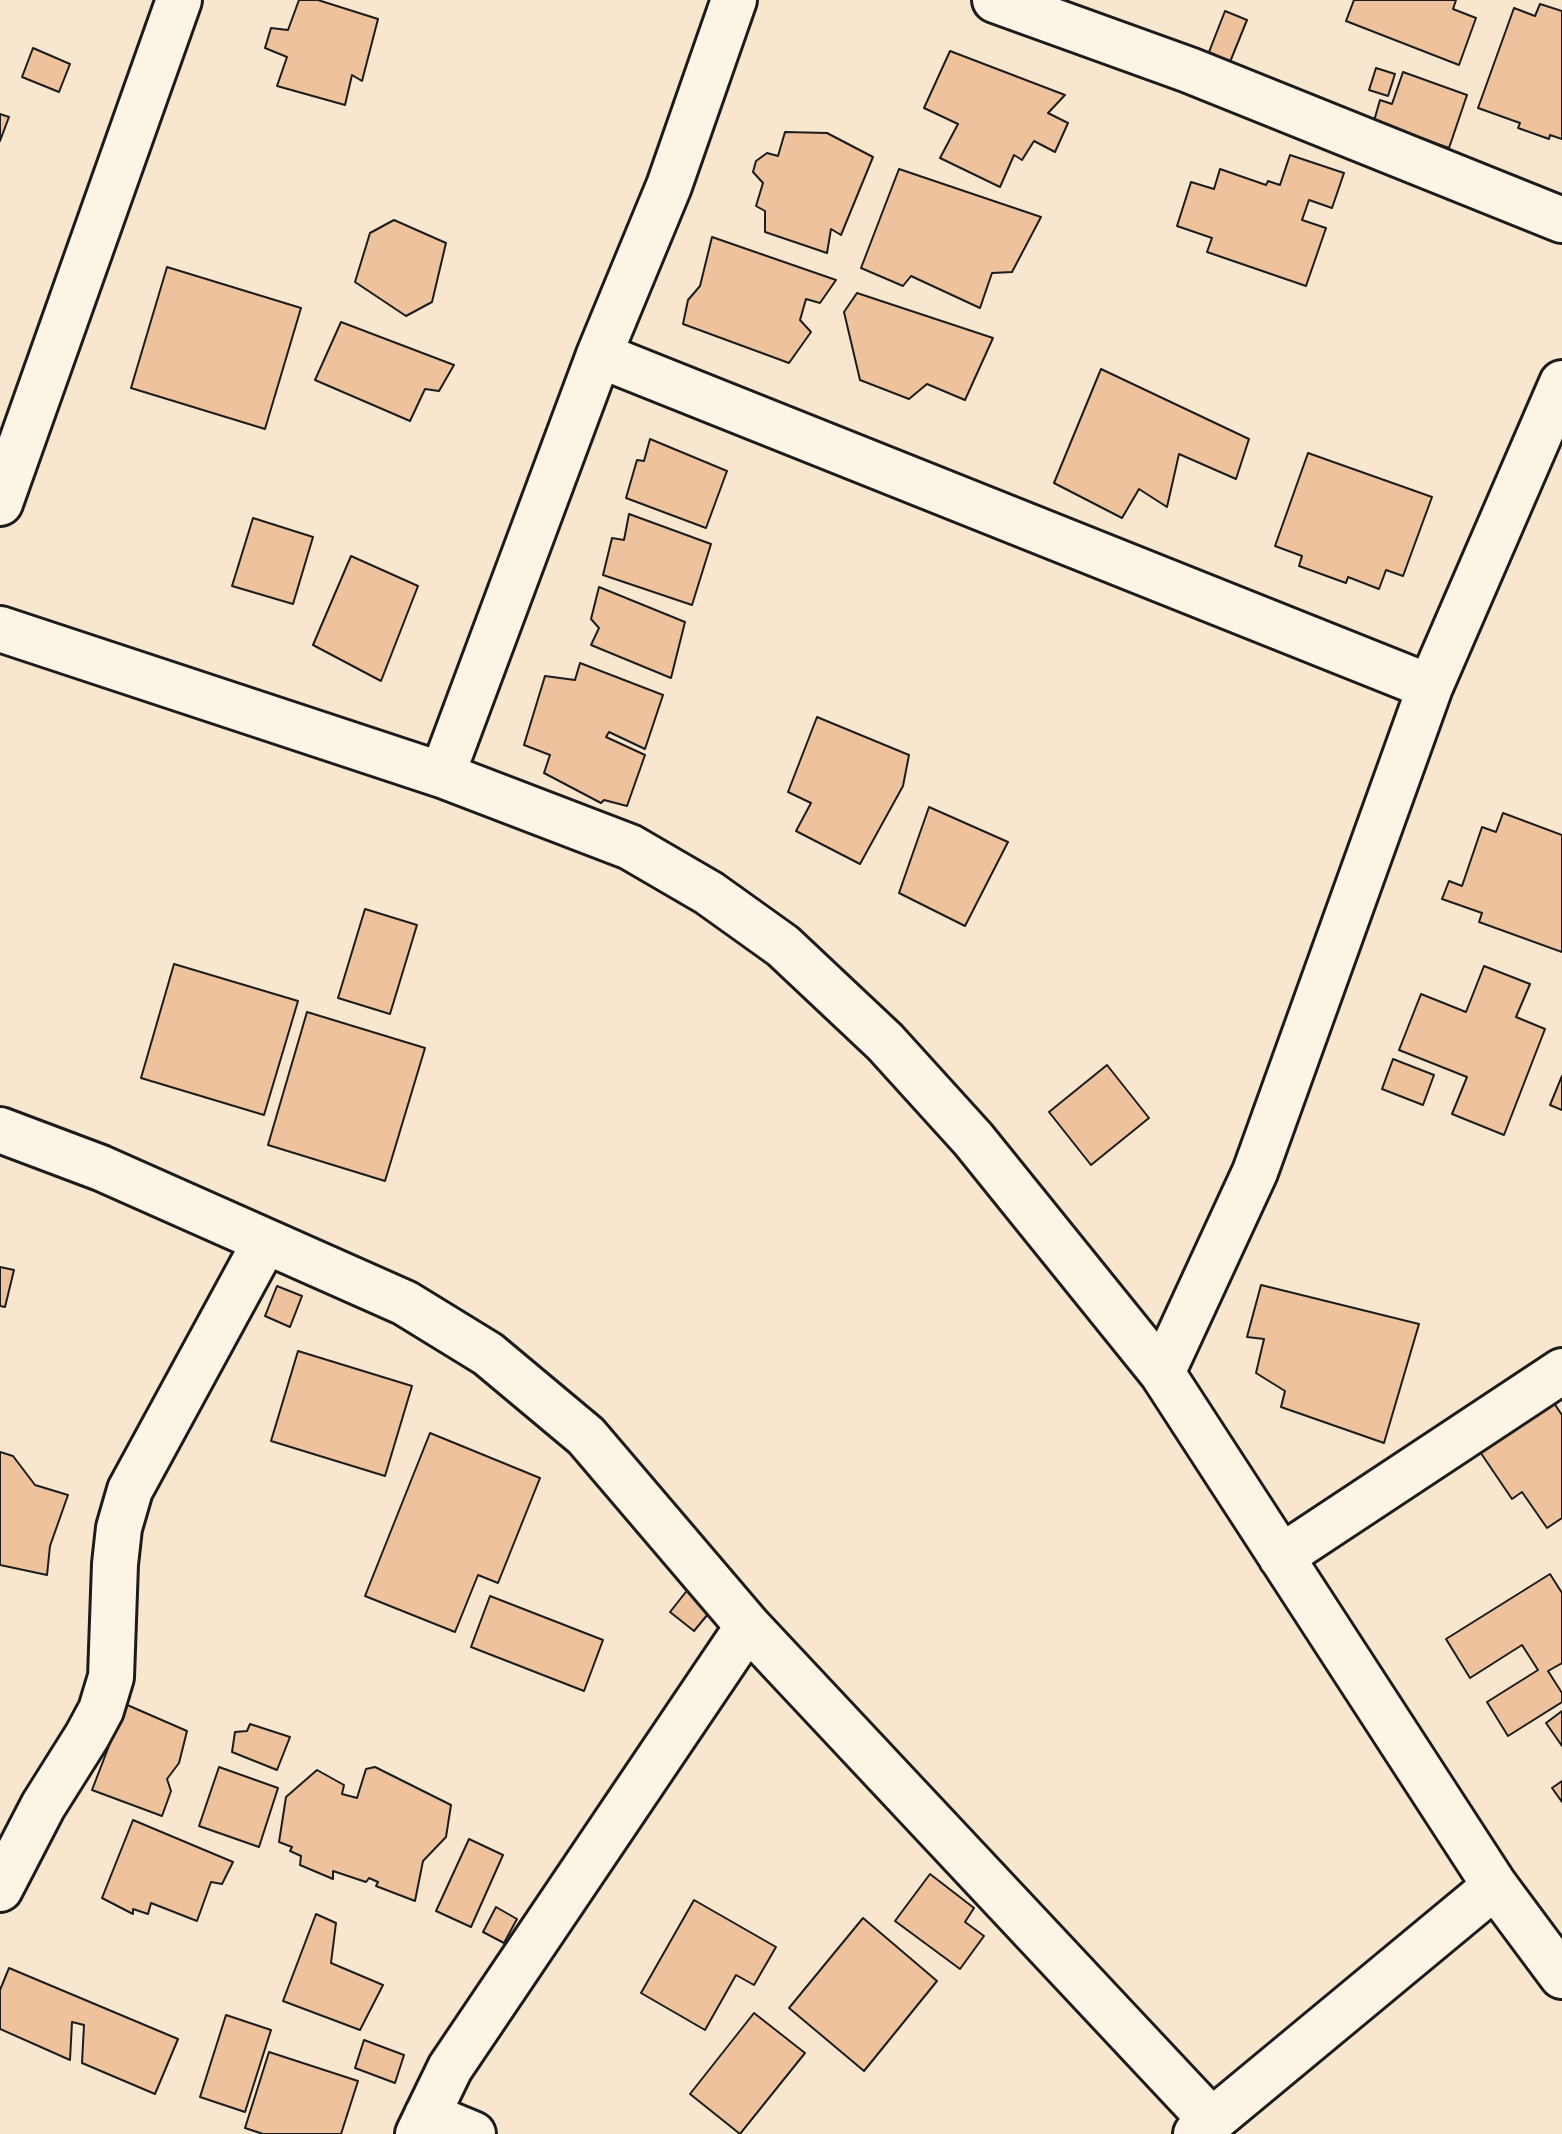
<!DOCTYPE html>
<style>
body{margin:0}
canvas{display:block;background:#f8e6cf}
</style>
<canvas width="1562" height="2134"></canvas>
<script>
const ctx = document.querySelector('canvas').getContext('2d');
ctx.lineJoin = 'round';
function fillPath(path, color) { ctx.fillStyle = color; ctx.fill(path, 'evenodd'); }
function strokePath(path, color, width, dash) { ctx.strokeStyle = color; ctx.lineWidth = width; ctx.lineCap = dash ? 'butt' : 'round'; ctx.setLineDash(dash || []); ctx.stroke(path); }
const building = new Path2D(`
 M299 0H318L378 19 362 81 352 75 345 105 277 86 287 57 265 48 271 28 288 30Z
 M1354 0H1456L1453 9 1476 18 1459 65 1346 21Z
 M1540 4 1562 11V139L1550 135 1549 139 1518 128 1520 123 1478 108 1514 8 1535 16Z
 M1225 11 1247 20 1230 62 1209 52Z
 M33 48 70 64 59 92 22 77Z
 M950 51 1065 95 1048 113 1068 123 1055 152 1034 141 1022 160 1014 155 1000 187 940 158 958 124 924 108Z
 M1376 68 1395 74 1388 96 1369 90Z
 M1403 72 1467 95 1449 148 1374 121 1380 100 1392 104Z
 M0 114 9 117 0 141Z
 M785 132 827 133 873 157 841 235 831 229 827 253 765 232V211L756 206 763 183 753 172 756 161 767 153 778 156Z
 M1290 155 1344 173 1332 208 1309 200 1302 220 1326 228 1306 286 1207 252 1212 238 1177 226 1191 182 1214 189 1220 169 1266 185 1268 181 1280 185Z
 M899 169 1041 217 1012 272 992 273 980 308 911 276 903 286 861 268Z
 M394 220 446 243 432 302 406 316 355 282 370 233Z
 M712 237 836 280 820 303 806 299 800 320 811 332 789 363 683 324 688 300 700 286Z
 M167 267 301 308 265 429 131 388Z
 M857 293 993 338 965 400 927 384 909 399 860 380 844 312Z
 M341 322 454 365 439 391 425 389 410 421 315 380Z
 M1101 369 1249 439 1236 479 1179 454 1167 507 1139 489 1122 518 1054 483Z
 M650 439 727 471 706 528 626 498 637 460 644 461Z
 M1308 453 1432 497 1403 576 1386 570 1379 589 1348 577 1346 583 1299 566 1302 556 1275 546Z
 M629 514 711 544 692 605 603 575 612 538 624 540Z
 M253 518 313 537 293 604 232 586Z
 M351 556 418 586 381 681 313 645Z
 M599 587 685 622 671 678 591 645 599 628 591 619Z
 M580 663 663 695 645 749 609 732 606 737 645 755 627 806 604 800 601 803 544 773 550 755 524 745 545 676 575 680Z
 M817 717 909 755 903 786 860 864 796 831 811 803 788 792Z
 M929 807 1008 842 965 926 899 893Z
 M1503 813 1562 835V952L1479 922 1482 913 1442 899 1449 881 1462 886 1482 827 1496 832Z
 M365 909 417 925 390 1014 338 998Z
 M174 964 298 1001 264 1115 141 1078Z
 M1484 966 1530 984 1516 1017 1545 1029 1504 1135 1452 1114 1467 1077 1399 1050 1421 994 1466 1012Z
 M307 1012 425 1048 385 1181 268 1145Z
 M1393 1059 1434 1075 1423 1105 1382 1089Z
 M1107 1065 1149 1118 1091 1165 1049 1112Z
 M1562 1076V1110L1550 1105Z
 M0 1267 14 1270 5 1307 0 1306Z
 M1261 1285 1419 1324 1384 1443 1281 1407 1285 1391 1256 1373 1264 1339 1247 1337Z
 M277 1286 302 1296 290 1327 265 1316Z
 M298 1351 412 1386 385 1476 271 1441Z
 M1547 1393 1562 1415V1518L1547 1528 1522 1492 1512 1499 1474 1443Z
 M430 1433 540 1478 498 1583 478 1575 455 1632 365 1596Z
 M0 1452 13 1456 35 1485 68 1495 50 1546 47 1575 0 1565Z
 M1550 1574 1562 1593V1663L1548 1671 1562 1693V1702L1508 1736 1487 1702 1538 1670 1522 1645 1470 1678 1446 1639Z
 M689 1588 713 1608 694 1631 670 1612Z
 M490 1596 603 1640 584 1691 471 1647Z
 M125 1704 187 1731 179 1763 167 1779 171 1791 162 1816 92 1790Z
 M1562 1711V1746L1546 1723Z
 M250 1724 290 1737 277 1770 232 1752 235 1732 247 1731Z
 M219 1767 278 1788 259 1847 199 1826Z
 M375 1767 451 1805 446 1837 423 1861 415 1901 376 1886 378 1882 369 1878 366 1882 333 1871V1879L300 1865 301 1856 290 1851 292 1847 279 1842 286 1797 317 1770 344 1785 342 1794 357 1798 366 1769Z
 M1562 1781V1802L1552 1788Z
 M133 1820 233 1862 222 1884 211 1882 197 1921 151 1903 148 1914 133 1909V1914L102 1898Z
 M469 1839 503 1855 471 1927 436 1911Z
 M930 1874 974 1908 965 1922 984 1936 960 1969 895 1921Z
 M694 1900 776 1947 754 1985 736 1975 705 2030 641 1993Z
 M496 1907 517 1919 504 1943 483 1932Z
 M316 1914 336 1923 331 1963 383 1985 360 2030 283 2001Z
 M863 1918 937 1981 864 2071 789 2008Z
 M9 1968 178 2039 155 2094 82 2063 84 2025 72 2022 70 2060 0 2029V1990Z
 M754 2013 805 2053 740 2134 690 2094Z
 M226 2015 271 2030 245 2112 200 2097Z
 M364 2040 404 2055 395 2083 355 2068Z
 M269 2052 358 2081 341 2134H263L245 2128Z`);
const minor = new Path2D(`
 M995 0 1189 70 1562 220
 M599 355 1430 687
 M0 503 179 0
 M0 629 442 775 630 847 709 893 783 946 885 1042 973 1139 1162 1373 1495 1886 1562 1976
 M442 775 599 355 669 186 734 0
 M0 1130 101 1168 405 1303 488 1354 586 1436 748 1626
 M1162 1373 1255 1172 1430 687 1562 383
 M1281 1557 1562 1371
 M0 1889 43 1806 87 1736 101 1710 111 1677 115 1564 119 1528 130 1490 265 1242
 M427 2115 473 2134
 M418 2134 450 2068 748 1626 1212 2121
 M1196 2134 1495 1886`);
fillPath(building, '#edc29c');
strokePath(building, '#1c1c1c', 2);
strokePath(minor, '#1c1c1c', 50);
strokePath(minor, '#fcf5e5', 44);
</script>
